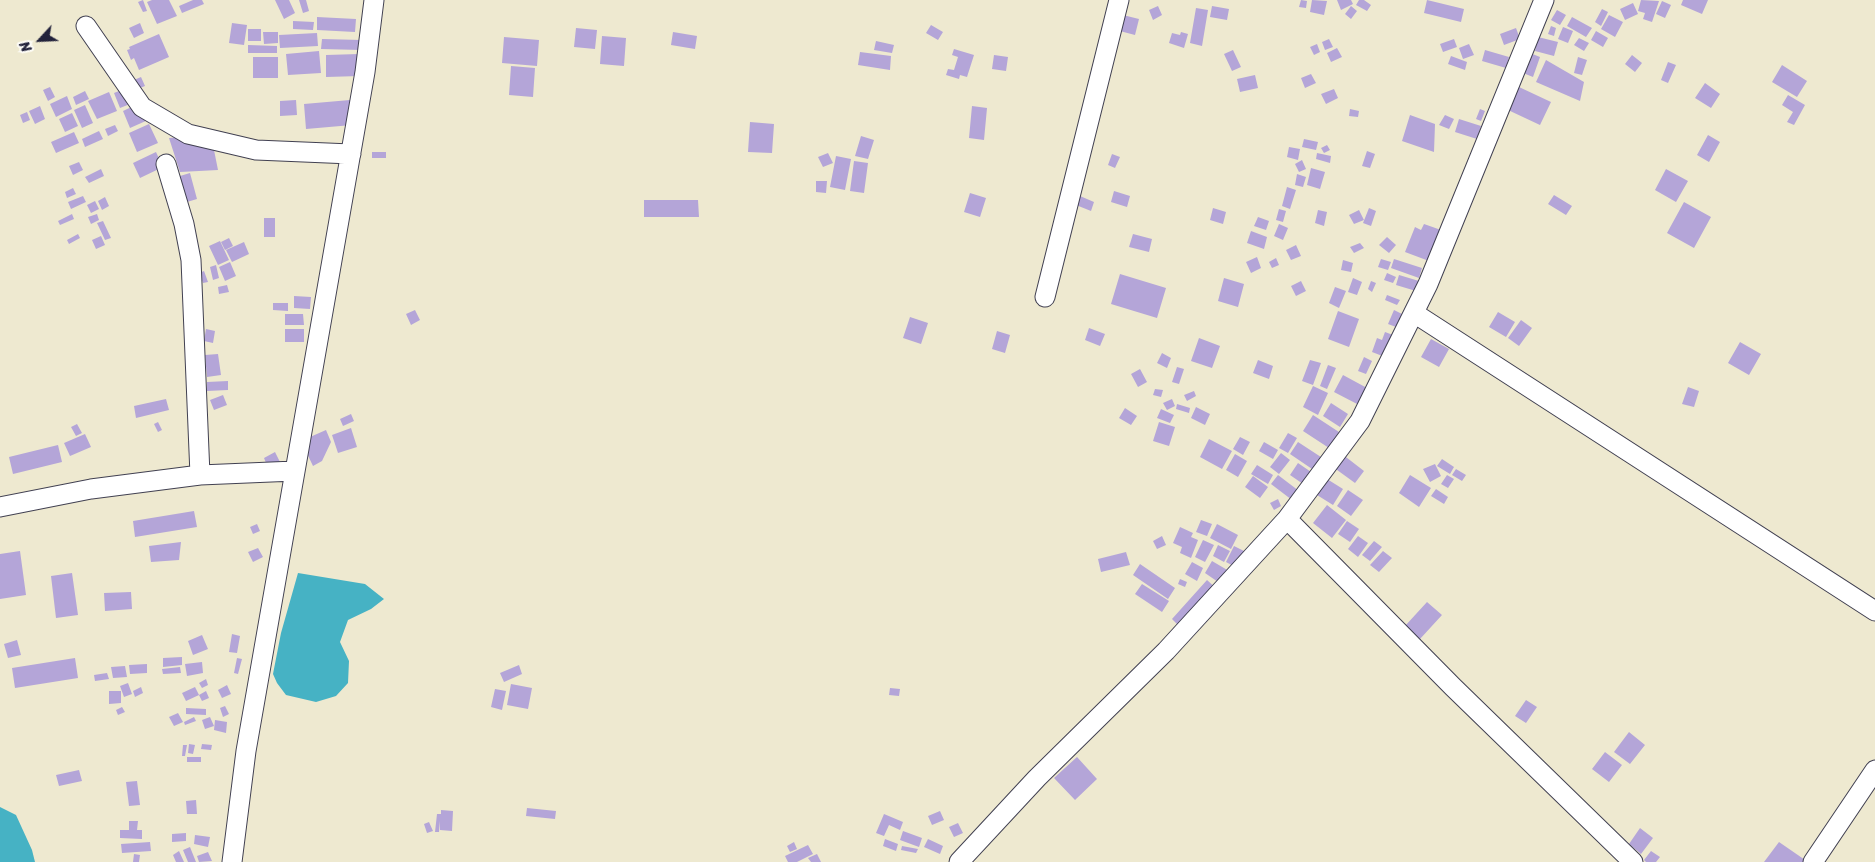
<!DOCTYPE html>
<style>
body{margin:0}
#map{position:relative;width:1875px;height:862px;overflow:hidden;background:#eee9d0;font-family:Sriracha,sans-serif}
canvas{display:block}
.north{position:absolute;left:15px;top:15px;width:50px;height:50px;-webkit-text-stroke:4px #fdfcf7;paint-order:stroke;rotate:245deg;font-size:14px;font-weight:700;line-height:20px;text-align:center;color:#22223b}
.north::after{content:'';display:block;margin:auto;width:18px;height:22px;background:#22223b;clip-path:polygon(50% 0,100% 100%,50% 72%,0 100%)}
</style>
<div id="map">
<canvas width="1875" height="862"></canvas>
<div class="north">N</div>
</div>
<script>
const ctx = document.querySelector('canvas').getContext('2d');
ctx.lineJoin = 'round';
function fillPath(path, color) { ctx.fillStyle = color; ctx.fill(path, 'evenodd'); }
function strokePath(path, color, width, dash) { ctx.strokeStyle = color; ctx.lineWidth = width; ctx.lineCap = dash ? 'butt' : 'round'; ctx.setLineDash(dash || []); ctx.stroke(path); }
const water = new Path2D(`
 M298 573 365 584 384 599 371 609 348 620 340 642 349 661 348 683 336 696 316 702 286 695 277 683 273 674 281 633Z
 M0 807 16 815 32 850 35 862H0Z`);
const building = new Path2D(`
 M143 0 147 11 143 12 138 2Z
 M152 0H169L177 16 157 24 147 2Z
 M193 0H202L204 4 182 13 179 6Z
 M275 0H289L295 13 284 19Z
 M299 0H306L309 11 303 13Z
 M1301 0 1307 1 1306 8 1299 7Z
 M1312 0 1327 1 1324 15 1310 12Z
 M1337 0H1351L1353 4 1341 10Z
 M1359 0H1364L1371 5 1367 11 1356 5Z
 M1427 0 1464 9 1461 22 1424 13Z
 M1641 0 1659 1 1652 22 1643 19 1645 13 1638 11Z
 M1683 0H1708L1702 14 1681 5Z
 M1662 1 1671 5 1665 18 1656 14Z
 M1633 3 1638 14 1625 20 1620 9Z
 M1158 6 1162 15 1153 20 1149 10Z
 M1212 6 1229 9 1227 20 1210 17Z
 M1351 6 1357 11 1351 19 1345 14Z
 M1196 8 1208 10 1202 46 1190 43Z
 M1602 9 1608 12 1601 26 1595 22Z
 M1557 10 1566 15 1560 25 1551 20Z
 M1119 14 1139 19 1135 35 1116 30Z
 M1609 15 1623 22 1615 37 1601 29Z
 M317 17 356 19 355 32 317 30Z
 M1572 17 1592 28 1586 37 1567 26Z
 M293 21 314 22 313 30 293 29Z
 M140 23 144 33 134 38 129 28Z
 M232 23 247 25 244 45 229 43Z
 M931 25 943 32 938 40 926 33Z
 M1551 26 1556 28 1554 36 1548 34Z
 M1563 27 1573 31 1568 43 1558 39Z
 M576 28 597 30 595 49 574 47Z
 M1516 28 1520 39 1504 45 1500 34Z
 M248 29H261V41H248Z
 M1596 31 1608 38 1603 47 1591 40Z
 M263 32H278V43L264 44Z
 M673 32 697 36 695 49 671 45Z
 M1181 32 1188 34 1184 48 1169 43 1172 33 1180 35Z
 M317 33 318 46 280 48 279 35Z
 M159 34 169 57 139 70 134 58 131 60 127 50 130 49 129 47Z
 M602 36 626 38 624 66 600 64Z
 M504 37 539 40 537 66 502 63Z
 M1538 37 1558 42 1554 56 1535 51Z
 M1579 38 1589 43 1584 51 1574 45Z
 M322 39 362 40V50L321 49Z
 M1329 39 1333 47 1325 50 1322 42Z
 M1454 39 1457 47 1443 52 1440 44Z
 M876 41 894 45 892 53 874 50Z
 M1317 44 1320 52 1314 55 1310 47Z
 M1469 44 1474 55 1463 59 1459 48Z
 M248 45 277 46V53H248Z
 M1337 48 1342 57 1331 62 1327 53Z
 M954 49 974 55 967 77 960 75 959 79 946 75 948 69 954 70 958 57 952 55Z
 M1233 50 1241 67 1232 71 1224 54Z
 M1485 50 1509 57 1506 68 1482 61Z
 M319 51 321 73 288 75 286 54Z
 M860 52 891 56 890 70 858 65Z
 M1530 53 1540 57 1533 77 1523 73Z
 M359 54 360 76 326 77V55Z
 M994 55 1008 57 1006 71 992 69Z
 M1632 55 1642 63 1635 72 1625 64Z
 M1451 56 1467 62 1465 70 1448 64Z
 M253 57H278V78H253Z
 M1578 57 1587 60 1582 75 1574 73Z
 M1546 60 1584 82 1580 101 1536 82Z
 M1668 62 1676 65 1668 83 1661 80Z
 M1782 65 1807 81 1797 97 1772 82Z
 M511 66 535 68 533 97 509 95Z
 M1311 74 1316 83 1305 88 1301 78Z
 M1255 75 1258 88 1240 92 1237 79Z
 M141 77 145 86 130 92 127 83Z
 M1705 83 1720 94 1711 108 1695 98Z
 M50 87 55 97 48 101 43 90Z
 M1519 87 1551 102 1540 125 1508 110Z
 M124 89 130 104 120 108 114 93Z
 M1334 89 1338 98 1326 104 1321 94Z
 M85 91 89 99 76 105 73 97Z
 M109 92 117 111 97 119 88 101Z
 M1788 95 1805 105 1794 125 1787 122 1793 112 1782 105Z
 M67 96 72 109 56 117 50 104Z
 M296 100 297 115 280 116V101Z
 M350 100 352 125 306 129 304 104Z
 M140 103 148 120 130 128 123 111Z
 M85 105 93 123 82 128 74 110Z
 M40 106 45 119 35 124 29 111Z
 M972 106 987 108 984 140 969 138Z
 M1350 109 1359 111 1358 117 1349 116Z
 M1480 109 1485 111 1481 121 1476 119Z
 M27 112 30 120 23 123 20 115Z
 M72 113 78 126 65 132 59 119Z
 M1410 115 1435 124 1434 152 1402 141Z
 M1445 115 1454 119 1449 129 1439 125Z
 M1459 119 1481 126 1477 139 1455 132Z
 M750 122 774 124 772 153 748 152Z
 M149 124 158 143 137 152 129 133Z
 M115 125 118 131 108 136 105 129Z
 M99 131 103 139 85 147 82 139Z
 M74 132 79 143 56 153 51 142Z
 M211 135 218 170 180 172 169 138Z
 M1708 135 1720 142 1709 162 1697 155Z
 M861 136 874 140 868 159 855 156Z
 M1304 139 1318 142 1316 150 1302 147Z
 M1327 145 1330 150 1324 153 1321 148Z
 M1289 147 1300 149 1298 160 1287 157Z
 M1367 151 1375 154 1370 168 1362 166Z
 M156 152 163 167 140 178 133 163Z
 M372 152H386V158H372Z
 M828 153 833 163 823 167 818 157Z
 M1317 153 1331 156 1330 163 1316 159Z
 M1112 154 1120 157 1115 168 1108 165Z
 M836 156 851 159 845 190 830 187Z
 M1302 160 1306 169 1299 172 1295 164Z
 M854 161 868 163 864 193 850 191Z
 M79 162 83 170 73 175 69 166Z
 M1311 168 1325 172 1320 189 1307 185Z
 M101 169 104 176 89 183 85 177Z
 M1666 169 1688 181 1676 202 1655 190Z
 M190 173 197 199 187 202 180 176Z
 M1297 174 1306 177 1303 187 1295 185Z
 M816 181H827L826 193 816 192Z
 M1287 187 1296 190 1290 209 1282 206Z
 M73 188 76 194 67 198 65 192Z
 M1114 191 1130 196 1127 207 1111 202Z
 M970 193 986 198 980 217 964 212Z
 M1554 195 1572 206 1566 215 1548 204Z
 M83 196 86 202 71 209 68 202Z
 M1080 196 1094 202 1091 211 1076 205Z
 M105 197 109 206 102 210 98 201Z
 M644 200H698L699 217H644Z
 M95 201 99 209 91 213 87 205Z
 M1684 202 1711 217 1694 248 1667 233Z
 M1213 208 1226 212 1223 224 1210 220Z
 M1369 208 1376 211 1371 226 1363 223Z
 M1279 209 1286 211 1283 222 1276 220Z
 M1318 210 1327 212 1324 226 1315 223Z
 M1359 210 1364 220 1354 224 1349 215Z
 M72 214 74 219 60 225 58 221Z
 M97 214 99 220 91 224 88 217Z
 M1258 217 1269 221 1266 230 1254 226Z
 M264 218H275V237H264Z
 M103 221 111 238 105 240 97 223Z
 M1279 224 1288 228 1283 240 1274 236Z
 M1424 224 1441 230 1429 261 1405 252 1415 227 1421 230Z
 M1251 231 1267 237 1264 249 1247 243Z
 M78 234 80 238 69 244 67 240Z
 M1133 234 1152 239 1149 252 1129 247Z
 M101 236 105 245 96 249 92 240Z
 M1387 237 1396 245 1389 253 1379 245Z
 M229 238 233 246 225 250 221 242Z
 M220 241 229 260 218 265 209 246Z
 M244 242 249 254 232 262 226 250Z
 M1360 243 1364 248 1354 253 1350 247Z
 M1296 245 1301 256 1291 260 1286 250Z
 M1257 257 1261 268 1251 273 1246 262Z
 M1276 258 1279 265 1272 268 1269 262Z
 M1381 259 1391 262 1388 270 1378 267Z
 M1394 259 1422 268 1419 278 1391 268Z
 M1343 260 1353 263 1351 272 1341 270Z
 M230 262 236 276 225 281 219 267Z
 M216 265 219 278 213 280 210 267Z
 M204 271 208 282 203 283 199 273Z
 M1387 273 1396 277 1393 283 1384 280Z
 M1120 274 1166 288 1157 318 1111 304Z
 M1399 275 1419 281 1416 291 1396 285Z
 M1224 278 1244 284 1238 307 1218 301Z
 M1353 278 1362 282 1357 295 1348 292Z
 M1301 281 1306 291 1296 296 1291 286Z
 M1371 281 1376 283 1372 292 1368 289Z
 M227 285 229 292 219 294 218 287Z
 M1335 287 1346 291 1339 308 1329 303Z
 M1387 295 1400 300 1397 305 1385 300Z
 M294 296 311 297 310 309 294 308Z
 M273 303H288V311L273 310Z
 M415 310 420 320 411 325 406 314Z
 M1394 310 1402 314 1396 327 1388 324Z
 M1338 311 1359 319 1349 347 1328 339Z
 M1498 312 1515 322 1506 337 1489 327Z
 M285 314H303L304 325H285Z
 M910 317 928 323 921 344 903 338Z
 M1521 320 1532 328 1519 346 1508 338Z
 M1089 328 1105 334 1100 346 1085 340Z
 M206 329 215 331 213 343 204 341Z
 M285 329H304V342H285Z
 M997 331 1010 335 1005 353 992 349Z
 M1385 332 1393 335 1385 357 1372 352 1377 338 1382 340Z
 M1199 338 1220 346 1212 368 1191 361Z
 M1431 339 1449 349 1439 367 1421 357Z
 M1740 342 1761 354 1749 375 1728 363Z
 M1162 353 1171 358 1167 368 1157 363Z
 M218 354 221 375 207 377 205 355Z
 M1364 357 1372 361 1366 374 1358 371Z
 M1258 360 1273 366 1269 379 1253 373Z
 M1310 360 1321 363 1313 385 1302 381Z
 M1328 365 1336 368 1327 389 1320 386Z
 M1177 367 1184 369 1179 384 1172 382Z
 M1140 369 1147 382 1138 387 1131 374Z
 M1343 375 1367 388 1359 405 1334 392Z
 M228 381V390L207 391V382Z
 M1313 386 1328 393 1318 415 1303 407Z
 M1688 387 1699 391 1694 407 1682 404Z
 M1155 389 1163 390 1161 397 1153 395Z
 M1194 391 1196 396 1187 401 1184 395Z
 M223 395 227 405 214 410 210 400Z
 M166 399 169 410 136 418 134 406Z
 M1172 399 1175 406 1167 410 1163 403Z
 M1331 403 1348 414 1340 427 1323 416Z
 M1177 404 1190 408 1189 413 1176 409Z
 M1196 407 1210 414 1205 425 1191 418Z
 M1125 408 1137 416 1131 425 1119 418Z
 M1161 409 1174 415 1170 423 1157 418Z
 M351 414 354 421 343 426 340 419Z
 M1313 415 1339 432 1329 448 1303 431Z
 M158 422 162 430 158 432 154 424Z
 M1159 422 1175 427 1169 446 1153 441Z
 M77 424 82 433 76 436 71 427Z
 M351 428 357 447 338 453 332 435Z
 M326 430 331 442 322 461 313 466 301 441Z
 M1288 433 1297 438 1288 453 1279 448Z
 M85 434 91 447 70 456 64 443Z
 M1240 437 1250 442 1243 455 1233 449Z
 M1209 439 1232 451 1222 469 1200 457Z
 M1264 442 1278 450 1273 459 1259 451Z
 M1298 442 1324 459 1315 471 1290 454Z
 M58 445 62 462 13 474 9 457Z
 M275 452 280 462 268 468 264 458Z
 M1281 453 1290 460 1279 474 1270 467Z
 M1235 454 1247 461 1238 477 1226 470Z
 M1342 454 1364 471 1355 483 1333 467Z
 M1442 459 1454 467 1450 474 1437 466Z
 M1298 463 1314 474 1306 486 1290 475Z
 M1435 464 1441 476 1430 482 1423 469Z
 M1257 465 1273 475 1268 484 1251 474Z
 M1456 469 1466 475 1462 481 1452 475Z
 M1278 475 1299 491 1292 500 1271 484Z
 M1410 475 1431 488 1419 507 1399 493Z
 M1447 475 1454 479 1448 488 1441 484Z
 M1253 476 1268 487 1260 498 1245 487Z
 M1327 479 1343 489 1333 505 1317 495Z
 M1436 489 1448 497 1444 504 1431 496Z
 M1348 490 1363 500 1351 516 1337 506Z
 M1278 499 1281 506 1274 510 1270 503Z
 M1327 505 1346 520 1332 538 1313 523Z
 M194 511 197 527 135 537 133 521Z
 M1201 520 1212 524 1207 536 1196 532Z
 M1347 521 1359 529 1350 542 1338 534Z
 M257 524 260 531 253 534 250 527Z
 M1217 524 1238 535 1231 549 1210 538Z
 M1180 527 1193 533 1191 537 1198 540 1191 558 1180 553 1182 547 1173 543Z
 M1162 536 1166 545 1157 549 1153 541Z
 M1358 536 1368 543 1358 557 1348 549Z
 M1203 540 1214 545 1205 562 1195 557Z
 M1374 541 1382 547 1370 561 1362 555Z
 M181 542 179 560 151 562 149 546Z
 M1218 545 1230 551 1224 562 1213 556Z
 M1234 546 1246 552 1237 568 1226 562Z
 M258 548 263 557 253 562 248 552Z
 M20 551 26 595 0 599V554Z
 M1383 551 1392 558 1379 572 1370 565Z
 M1126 552 1130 565 1101 572 1098 559Z
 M1212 561 1229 571 1221 584 1205 573Z
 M1192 562 1203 568 1197 581 1185 574Z
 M1140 564 1175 588 1168 599 1133 575Z
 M72 573 78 615 56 618 51 576Z
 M1180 579 1187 582 1185 587 1178 584Z
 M1207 580 1218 590 1182 629 1172 619Z
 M1142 584 1169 601 1162 612 1135 594Z
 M131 592 132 609 105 611 104 593Z
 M1427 602 1442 615 1420 639 1405 626Z
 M232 634 240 636 237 653 229 652Z
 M202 635 208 649 193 655 188 641Z
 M17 640 21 655 8 658 4 644Z
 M182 657V665L163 667V658Z
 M75 658 78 678 15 688 12 668Z
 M237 658 242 659 238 674 234 673Z
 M202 662 203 673 187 676 185 664Z
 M147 664V673L130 674 129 665Z
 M519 665 522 674 504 682 500 673Z
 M125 666 127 677 113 678 111 667Z
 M180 667 181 673 163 674 162 669Z
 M107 673 109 679 95 681 94 675Z
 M206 679 208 685 202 688 199 683Z
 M128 683 132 694 124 697 120 686Z
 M511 684 532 688 528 709 507 705Z
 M227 685 231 694 222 698 218 690Z
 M141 687 143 693 135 697 133 691Z
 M195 687 199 695 186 701 182 693Z
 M890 688 900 689 899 696 889 695Z
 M495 689 506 691 502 710 491 707Z
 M109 691H121V703L109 704Z
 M206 691 209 698 202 701 199 695Z
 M1526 700 1537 707 1526 723 1515 716Z
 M225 706 229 714 223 717 220 708Z
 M122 707 125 712 118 715 116 710Z
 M186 708 206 709V715L186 714Z
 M178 713 183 722 174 726 169 717Z
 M194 717 196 721 185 725 184 722Z
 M210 717 214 726 205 729 202 720Z
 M215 720 227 722 226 733 214 730Z
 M1629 732 1645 745 1630 764 1614 752Z
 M189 744 195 745 193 754 188 753Z
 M202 744 212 745 211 750 201 749Z
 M183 745H187L185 756H182Z
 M1605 752 1622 765 1609 782 1592 769Z
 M187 757H201V762H187Z
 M1077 757 1097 779 1075 800 1054 778Z
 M79 770 82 781 59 786 56 775Z
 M137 781 140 805 129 806 126 782Z
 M196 800 197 814H187L186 801Z
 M527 808 556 811 555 819 526 816Z
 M441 810 453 811 452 831 440 830V821L439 832H435L437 814H441Z
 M940 811 944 820 932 825 928 816Z
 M884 814 903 822 900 830 889 825 884 836 876 833Z
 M129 821H138L137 830H142V839L120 838V830H129Z
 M429 822 433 831 427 833 424 824Z
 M958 823 963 833 954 837 949 827Z
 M1640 828 1653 838 1641 854 1629 844Z
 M903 831 922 838 919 847 900 840Z
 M186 833V841L172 842V834Z
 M195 835 210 837 208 847 194 844Z
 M885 839 898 844 896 851 883 846Z
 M928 839 943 846 940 854 924 847Z
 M150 842 151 851 122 853 121 844Z
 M794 842 797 849 790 852 787 846Z
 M1779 842 1808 862H1764Z
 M808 845 813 854 797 862H788L785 856Z
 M902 846 918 849 916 853 901 850Z
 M190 847 196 862H188L183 850Z
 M179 851 184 862H176L173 855Z
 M1651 851 1660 857 1656 862H1646L1644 860Z
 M208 852 212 861 199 862 197 856Z
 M134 854 140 855 139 862H133Z
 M817 854 821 862H811L808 858Z`);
const minor = new Path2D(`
 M86 26 142 107 188 134 256 150 351 154
 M166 164 184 224 191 260 200 475
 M1045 297 1119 0
 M1414 313 1875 611
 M0 507 91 489 200 475 295 471
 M1287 519 1453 687 1633 862
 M232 862 246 751 365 72 374 0
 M959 862 1037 778 1166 651 1287 519 1360 421 1428 284 1544 0
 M1813 862 1875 770`);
fillPath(water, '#46b2c4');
fillPath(building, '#b4a5d8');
strokePath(minor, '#414051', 21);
strokePath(minor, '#fff', 19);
</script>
